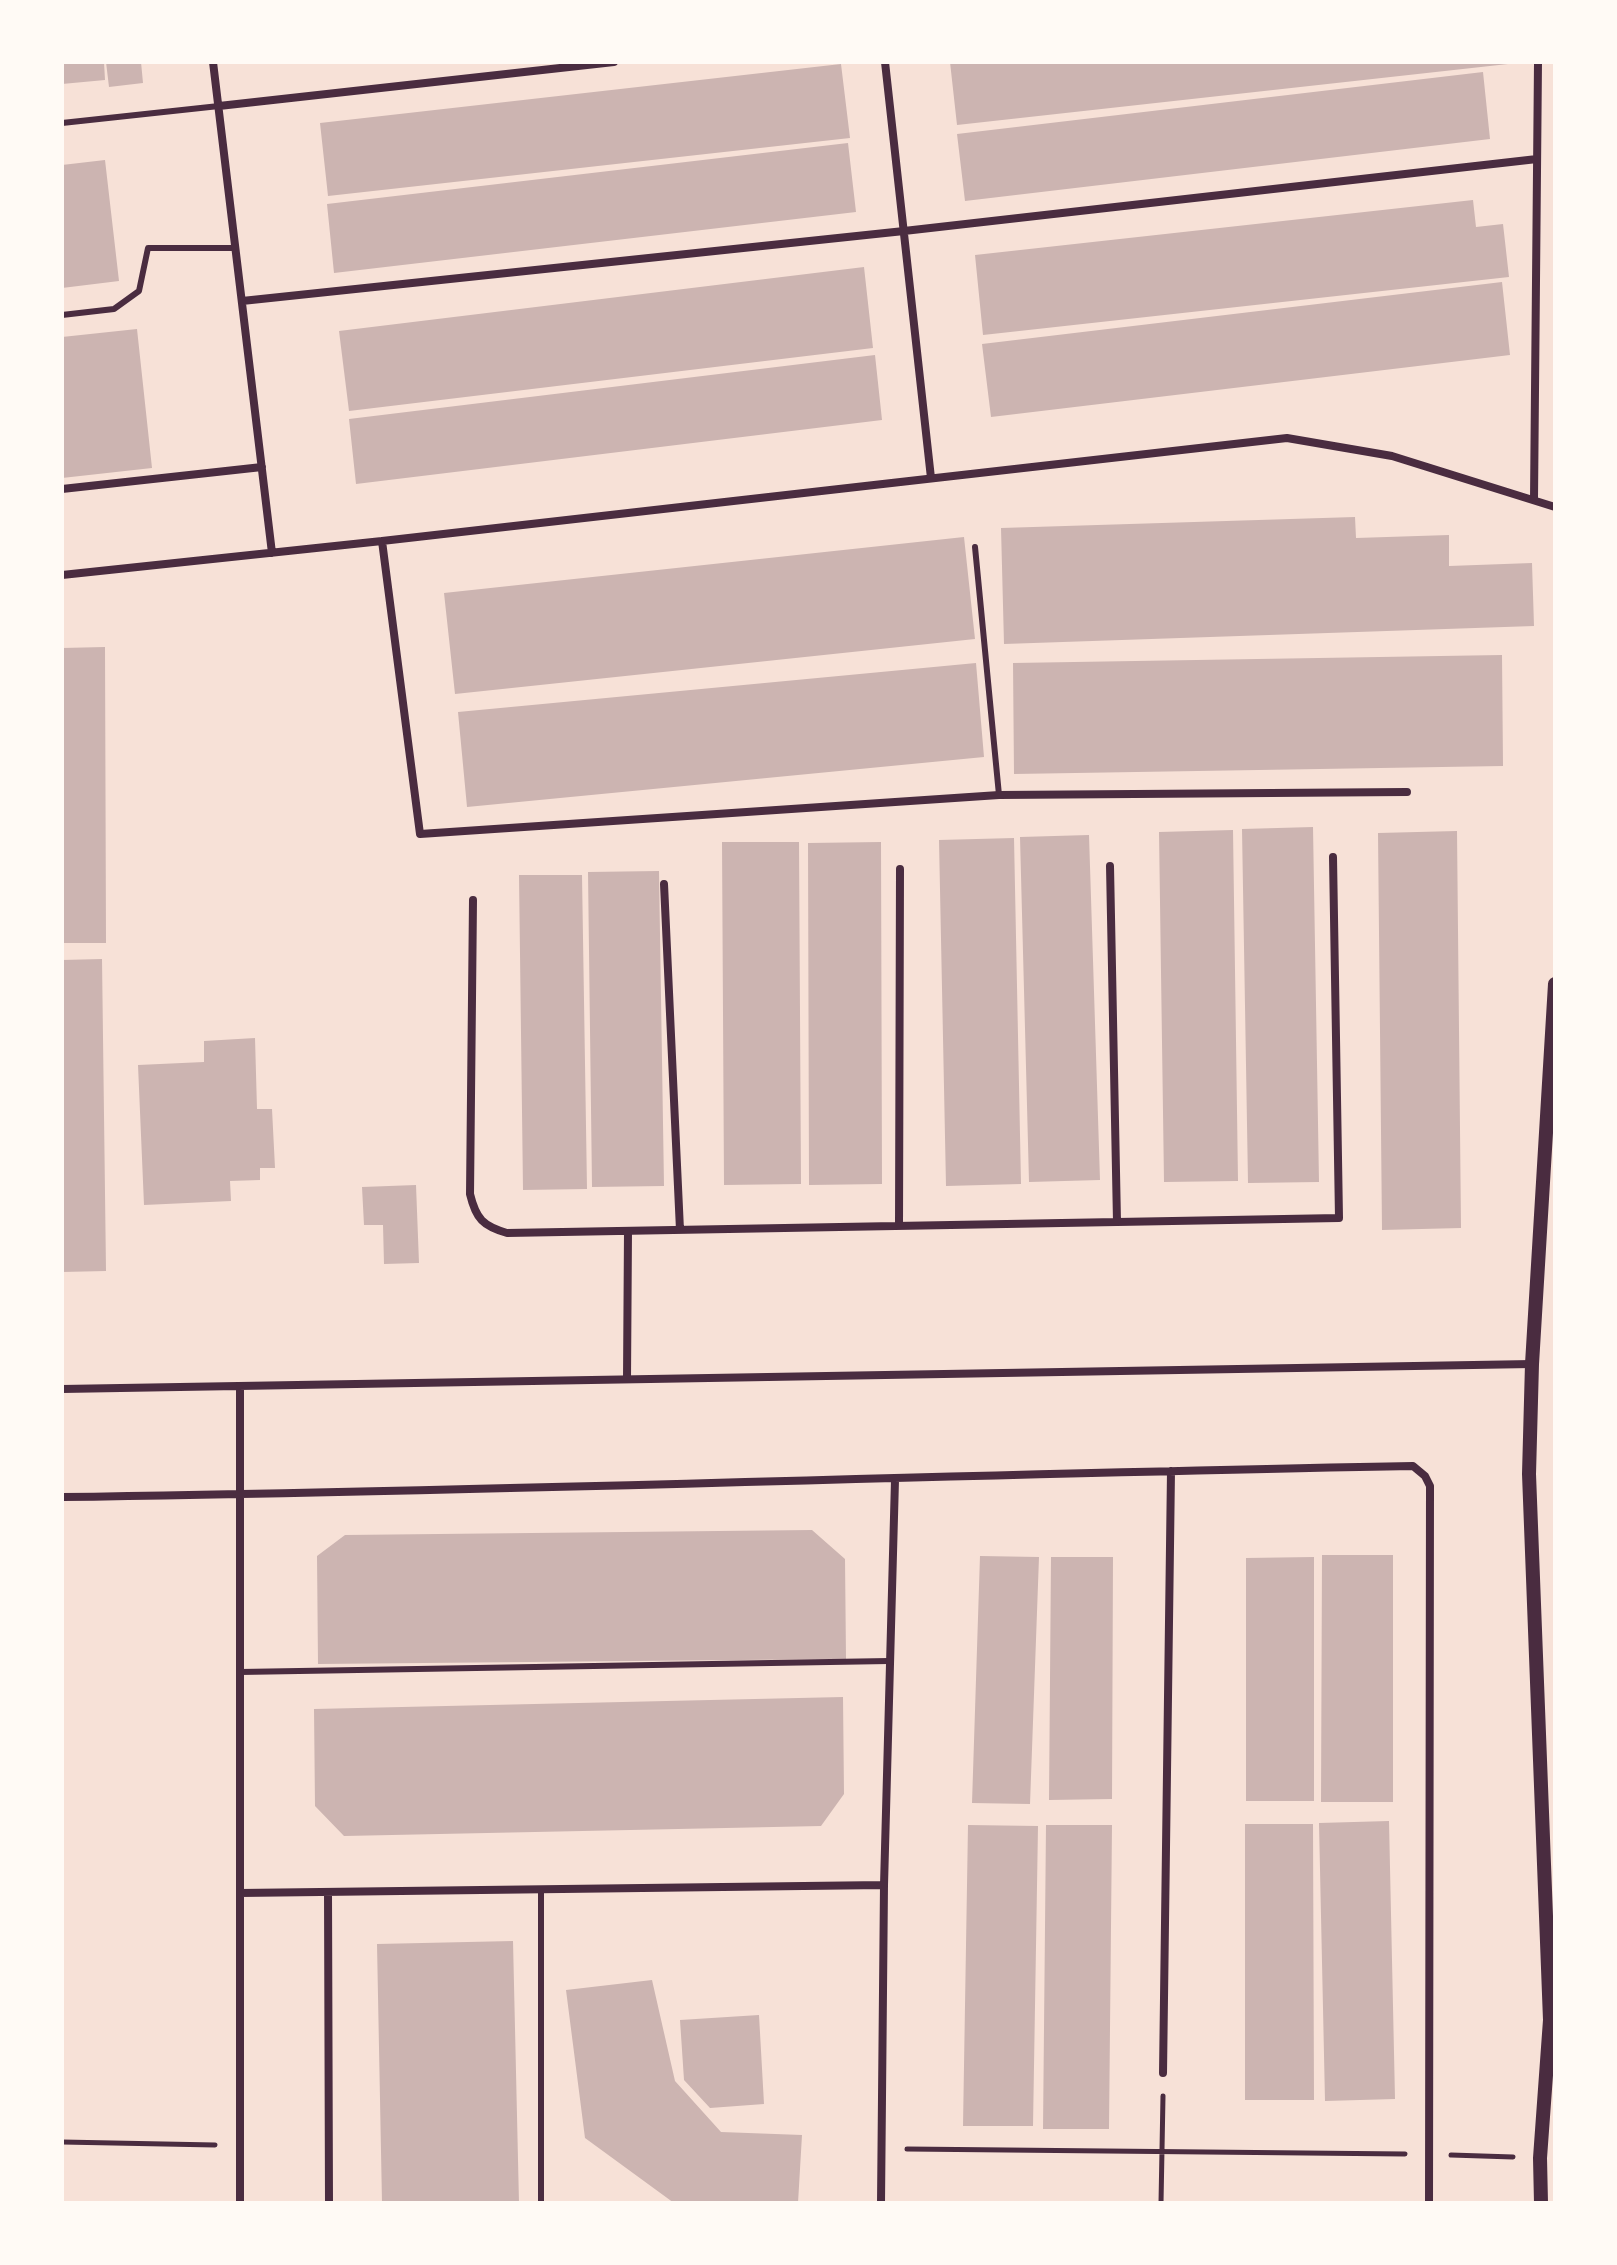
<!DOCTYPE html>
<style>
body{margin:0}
#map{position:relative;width:1617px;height:2265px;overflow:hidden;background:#f7e1d7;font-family:Georgia,serif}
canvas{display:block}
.frame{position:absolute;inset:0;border:64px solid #fffaf5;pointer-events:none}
</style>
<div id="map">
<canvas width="1617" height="2265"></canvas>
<div class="frame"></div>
</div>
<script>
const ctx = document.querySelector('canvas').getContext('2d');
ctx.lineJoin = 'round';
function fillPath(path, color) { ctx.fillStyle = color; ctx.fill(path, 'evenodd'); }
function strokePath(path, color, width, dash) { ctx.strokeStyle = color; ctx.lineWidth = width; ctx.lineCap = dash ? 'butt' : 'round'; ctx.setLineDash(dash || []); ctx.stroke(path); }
const building = new Path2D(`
 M62 62H104L105 80 62 84Z
 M106 62H141L143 83 109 87Z
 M950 62H1508V64L957 125Z
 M841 64 850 138 328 196 320 123Z
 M1483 72 1490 139 965 201 957 134Z
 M848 143 856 212 334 273 327 204Z
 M105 160 119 281 62 288V165Z
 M1473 200 1476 227 1503 224 1509 277 983 335 975 255Z
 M864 267 873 348 349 411 339 331Z
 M1502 282 1510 355 991 417 982 344Z
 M137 329 152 468 62 478V337Z
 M875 355 882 420 356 484 349 419Z
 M1355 517 1356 538 1449 535V566L1532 563 1534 626 1004 644 1001 528Z
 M964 537 975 639 455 694 444 593Z
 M105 647 106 943H62V648Z
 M1502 655 1503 766 1014 774 1013 663Z
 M976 663 984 757 467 807 458 712Z
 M1313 827 1319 1182 1248 1183 1242 829Z
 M1233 830 1238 1181 1164 1182 1159 832Z
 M1457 831 1461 1228 1382 1230 1378 833Z
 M1089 835 1100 1180 1029 1182 1020 837Z
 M1014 838 1021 1184 946 1186 939 840Z
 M722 842H799L801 1184 724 1185Z
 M881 842 882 1184 809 1185 808 843Z
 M659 871 664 1186 592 1187 588 872Z
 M519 875H582L587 1189 523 1190Z
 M102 959 106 1271 62 1272V960Z
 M255 1038 257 1109H272L275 1168H260V1180L230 1181 231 1201 144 1205 138 1065 204 1062V1041Z
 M416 1185 419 1263 384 1264 383 1225H364L362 1187Z
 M812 1530 845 1559 846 1659 318 1664 317 1556 345 1535Z
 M1322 1555H1393V1802H1321Z
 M980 1556 1039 1557 1030 1804 972 1803Z
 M1051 1557H1113L1112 1799 1049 1800Z
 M1314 1557V1801H1246V1558Z
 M843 1697 844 1794 821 1826 344 1836 315 1806 314 1709Z
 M1389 1821 1395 2099 1325 2101 1319 1823Z
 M1245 1824H1313L1314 2100H1245Z
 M968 1825 1038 1826 1033 2126H963Z
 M1046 1825H1112L1109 2129H1043Z
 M513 1941 519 2203H382L377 1944Z
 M652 1980 675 2081 721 2132 802 2135 798 2203H674L585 2138 566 1990Z
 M759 2015 764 2104 710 2108 684 2080 680 2020Z`);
const path = new Path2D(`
 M62 2142 215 2145
 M907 2149 1405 2154
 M1451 2155 1513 2157
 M1161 2203 1163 2096`);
const service = new Path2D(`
 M62 123 219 106
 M62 315 114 309 139 291 148 248H235
 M975 547 999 795
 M240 1672 889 1661
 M541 2203V1890`);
const minor = new Path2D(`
 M213 62 272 553
 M885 62 931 478
 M219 106 614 62
 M242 301 904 231 1537 159
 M62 489 262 467
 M1534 499 1538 62
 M382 541 420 834 999 795 1407 792
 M62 575 382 541 1287 438 1392 456 1555 507
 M1110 866 1117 1222
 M664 884 680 1230
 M473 900 470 1194C476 1219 483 1226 507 1233L1339 1218 1333 857
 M899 1226 900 869
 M627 1379 628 1231
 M240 1386V2203
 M62 1389 1532 1364
 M62 1497C513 1491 963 1474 1413 1466L1425 1476 1430 1486 1429 2203
 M328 1892 329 2203
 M240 1893 884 1885
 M1163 2073 1171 1471
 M881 2203 884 1885 895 1480`);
const tertiary = new Path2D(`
 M1541 2203 1540 2158 1550 2020 1529 1474 1532 1364 1555 984`);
fillPath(building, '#ccb4b1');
strokePath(path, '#4a2c40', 5);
strokePath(service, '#4a2c40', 6);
strokePath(minor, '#4a2c40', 8);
strokePath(tertiary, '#4a2c40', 14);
</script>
